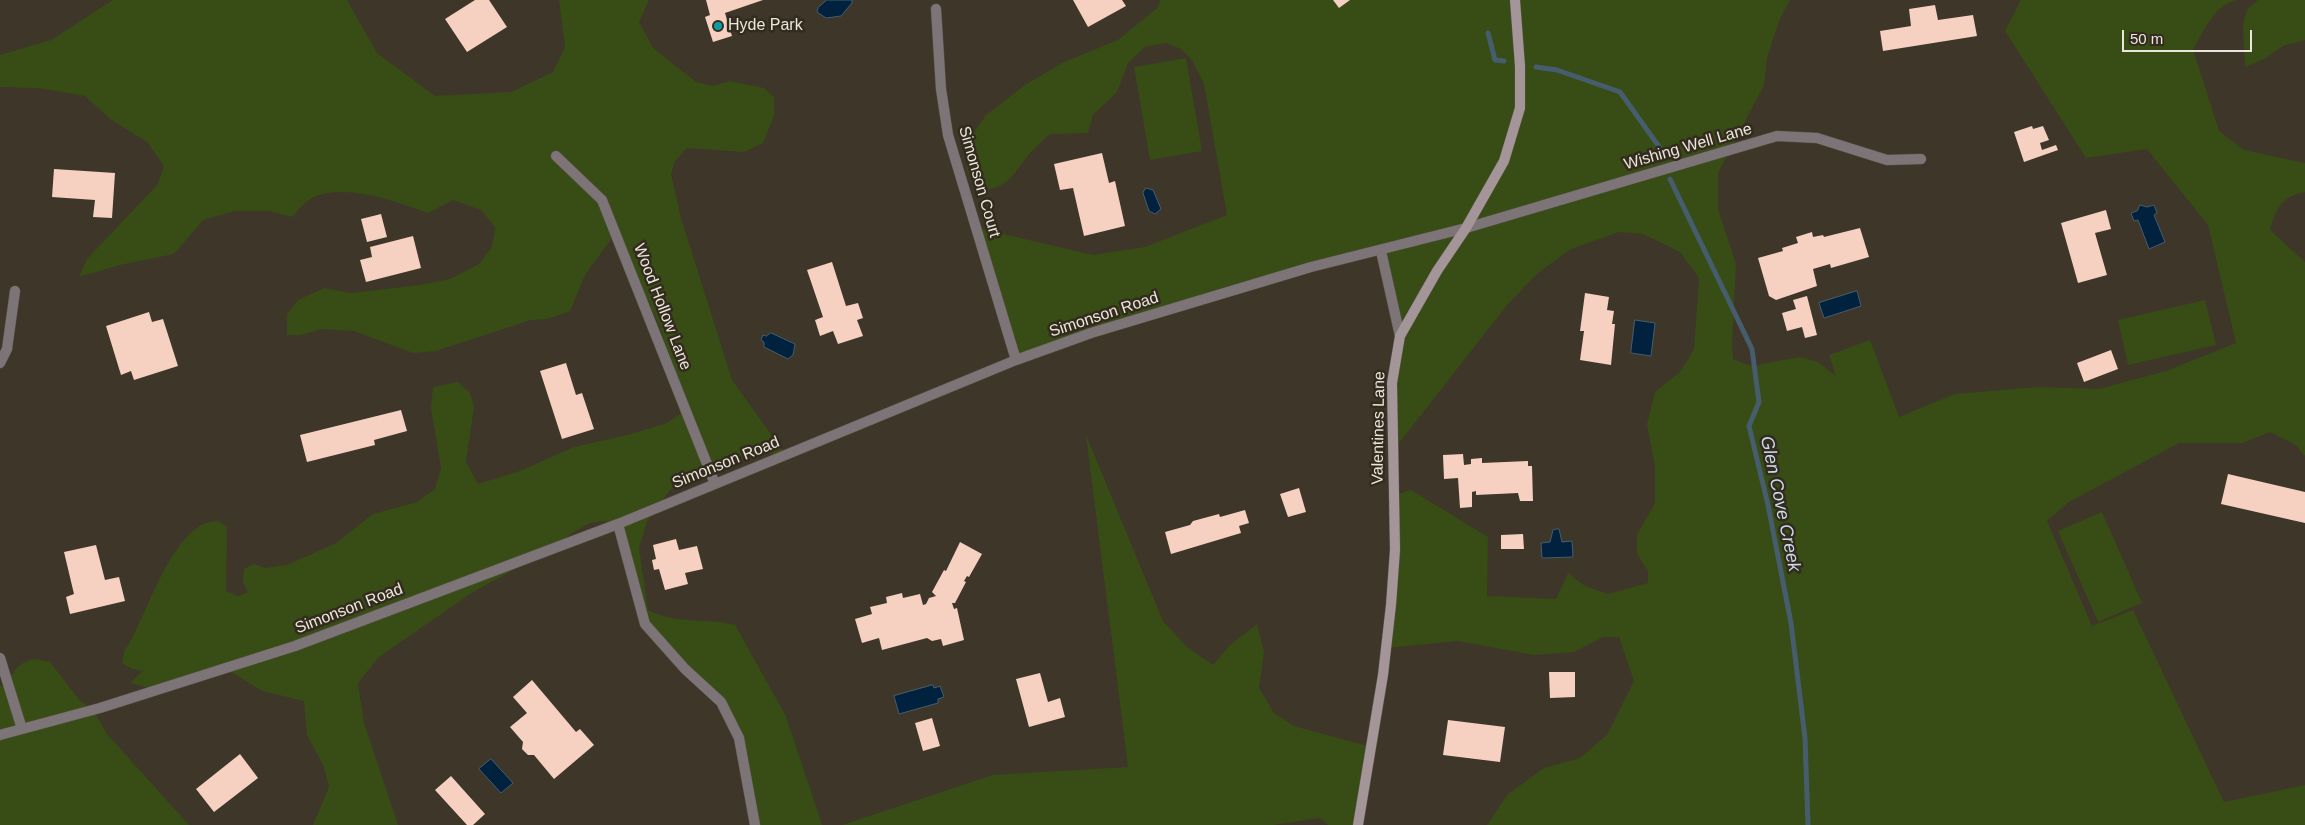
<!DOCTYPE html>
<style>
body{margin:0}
#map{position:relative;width:2305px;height:825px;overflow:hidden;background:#3e3628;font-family:Arial,sans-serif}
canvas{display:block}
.scale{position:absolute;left:2122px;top:30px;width:130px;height:22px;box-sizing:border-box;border:2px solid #ebe6dd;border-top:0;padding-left:6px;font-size:15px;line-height:18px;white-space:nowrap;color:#ebe6dd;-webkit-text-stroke:4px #332c1e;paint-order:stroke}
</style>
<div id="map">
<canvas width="2305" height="825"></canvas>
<div class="scale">50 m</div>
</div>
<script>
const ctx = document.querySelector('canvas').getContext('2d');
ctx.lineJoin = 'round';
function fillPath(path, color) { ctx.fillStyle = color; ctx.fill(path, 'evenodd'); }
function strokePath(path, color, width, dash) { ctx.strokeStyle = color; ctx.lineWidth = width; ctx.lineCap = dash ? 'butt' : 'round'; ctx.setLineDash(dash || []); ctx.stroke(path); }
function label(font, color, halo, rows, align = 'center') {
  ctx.font = font + ' Arial,sans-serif'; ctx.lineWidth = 5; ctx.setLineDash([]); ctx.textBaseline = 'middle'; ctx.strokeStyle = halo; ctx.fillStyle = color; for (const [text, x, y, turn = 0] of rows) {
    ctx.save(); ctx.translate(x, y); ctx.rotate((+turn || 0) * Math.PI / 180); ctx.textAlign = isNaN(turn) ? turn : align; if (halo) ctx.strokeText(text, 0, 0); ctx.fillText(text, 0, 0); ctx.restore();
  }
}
const green = new Path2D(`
 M113 0H347L377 53 435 96 511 92 553 72 565 47 559 0H649L639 22 653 48 696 82 713 86 730 81 764 88 774 97V116L763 143 744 152 687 148 675 161 671 174 681 218 732 380 786 455 756 452 711 465 670 490 647 521 639 548 648 610C676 625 704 617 735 625L786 716 822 825H759L741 734 648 623 629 546 613 522 603 521 590 523 572 533 554 548 473 592 379 657 358 683 364 723 398 825H313L329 787 324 767 307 735 304 701 262 691 225 668 157 690 130 683 143 671 132 669 122 663 124 652C147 617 165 545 203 524 207 522 213 522 218 521L227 527 226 591 238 596 248 592 243 582 244 569 253 564 265 568 287 565 336 543 373 514 417 502 435 489 441 468 431 408 433 387 458 382 470 393 474 407 466 462 478 484 520 471 574 447 627 435 667 423 680 414 683 402 660 327 615 234 585 275 570 311 547 319 531 320 436 351 413 353 354 331 322 329 301 335H287V314L298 300 324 288 352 293 420 285 450 279 479 264 492 247 495 227 481 210 453 200 428 213C398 202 338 180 309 200 303 204 298 211 292 217L270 211H235L203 220 174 254 120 265 79 277 87 259 158 184 164 166 147 142 110 119 85 96 38 88 0 87V55L51 40Z
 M1161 0H1790L1779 21 1767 58 1764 85 1718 173V209L1736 264 1732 344 1733 359 1751 366 1799 357 1818 362 1836 376 1829 355 1870 340 1899 417 1955 394 2038 387 2099 389 2166 371 2236 343 2208 225 2147 149 2086 158 2005 31 2021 0H2238C2214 4 2205 30 2193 49L2219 131 2244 150 2305 163V192C2282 196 2276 209 2270 230L2305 262V456L2296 445 2270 432 2243 443H2179L2069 502 2047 521 2092 626 2133 610 2224 802 2305 785V825H1487L1508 794 1544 768 1580 758 1607 735 1634 681 1619 637H1603L1574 652 1534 655 1458 641 1386 648 1393 496 1411 490 1488 537 1487 596 1556 599 1568 573 1585 586 1608 594 1648 583V571L1637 554V535L1655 503V466L1647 424 1655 392 1680 372 1694 349 1699 278 1680 252 1643 234 1619 232 1571 249 1538 273 1507 305 1392 452 1400 336 1381 251 1016 360 982 229 1093 255 1145 247 1227 215 1204 84 1192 60 1181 49 1166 43 1145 47 1128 63 1117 92 1093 115 1088 133 1050 134C1042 142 1033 149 1027 157 1013 174 1003 195 978 187L967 170V152L971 137 986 115 1025 85 1062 63 1118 40 1157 8Z
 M2258 0H2305V40L2283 46 2264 59 2245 67 2243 26 2247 9Z
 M1186 58 1202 151 1150 160 1134 67Z
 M2205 300 2216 345 2128 365 2118 320Z
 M1086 435 1163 621 1187 647 1213 665 1230 645 1257 624 1264 652 1259 688 1274 713 1294 726 1371 747 1358 825H1328L1320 818 1273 825H842L993 775 1128 767Z
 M2102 512 2142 603 2098 622 2058 531Z
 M35 659 50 662 80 701 93 710 107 734 189 825H0V686L8 684C14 669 19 662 35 659Z`);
const water = new Path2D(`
 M827 0H852V3L841 16 826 18 817 12 818 8Z
 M1146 188 1153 190 1161 209 1155 214 1149 211 1143 193Z
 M2140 205 2147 207 2154 205 2157 213 2154 215 2165 242 2149 249 2138 220 2134 221 2131 213 2137 211Z
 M1857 291 1861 306 1824 318 1819 303Z
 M1635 320 1655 323 1651 356 1631 353Z
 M771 333 795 344 793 355 788 359 764 347V342L761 340 763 335 766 336Z
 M1559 529 1562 542 1572 541 1573 557 1542 558 1541 543 1550 542 1553 530Z
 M933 685 934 688 940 686 944 697 938 699V703L899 714 894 696Z
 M491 759 513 783 501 793 479 769Z`);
const stream = new Path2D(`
 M1488 33 1495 60 1504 61
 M1536 67 1557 70 1620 92 1660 148
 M1670 179 1752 349 1759 402 1749 426 1768 505 1791 623 1805 738 1808 825`);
const building = new Path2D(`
 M475 0H489L507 27 467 52 445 19Z
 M706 0H763L725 13 732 36 713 42 705 17 710 15Z
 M1073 0H1122L1126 6 1088 27Z
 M1333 0H1350L1339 8Z
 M1935 5 1938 20 1973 15 1977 36 1883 51 1880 31 1911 26 1909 9Z
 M2032 126 2033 129 2043 126 2049 140 2040 143 2042 150 2056 145 2058 150 2024 162 2014 132Z
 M1102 153 1109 183 1115 181 1125 226 1084 236 1073 188 1060 190 1054 164Z
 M54 169 115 173 112 218 93 217 95 200 52 197Z
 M2106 210 2111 229 2095 233 2107 275 2078 283 2061 223Z
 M381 214 387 237 367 242 361 219Z
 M1860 228 1869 257 1831 268 1830 264 1813 269 1817 286 1776 300 1769 296 1758 258 1783 251 1782 248 1798 243 1796 237 1812 232 1813 237 1823 235 1824 237Z
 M413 236 421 268 366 282 360 260 372 257 370 247Z
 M832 262 846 306 858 303 863 318 857 320 863 336 838 344 833 331 820 336 815 320 823 317 807 270Z
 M1585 293 1609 297 1607 310 1614 311 1612 324H1615L1611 365 1580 360 1584 331H1580Z
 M1807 296 1817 335 1805 338 1802 327 1787 331 1782 313 1796 309 1793 300Z
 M149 312 152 322 163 319 178 366 134 380 131 371 121 375 106 326Z
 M2111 350 2118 369 2084 382 2077 363Z
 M566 363 576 395 582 393 594 429 562 439 540 371Z
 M401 410 407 431 374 440 375 445 307 462 300 435Z
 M1463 454 1464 465 1471 464V459L1482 458V463L1528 461V466H1532L1533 501H1520L1518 493 1476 495V491L1472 492V507L1460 508 1458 478 1444 479 1443 455Z
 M2228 474 2305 492V523L2221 504Z
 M1299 488 1306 512 1288 517 1280 494Z
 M1245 510 1249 523 1239 526 1241 533 1171 554 1165 532 1190 525 1193 521 1219 514 1220 517Z
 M1523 534 1524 549H1501V535Z
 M676 539 679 550 697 546 703 569 685 573 688 584 665 590 659 569 654 570 652 560 656 559 653 545Z
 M960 542 982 554 969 577 967 576 964 581 966 582 955 603H952L954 609 957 608 964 640 943 646 941 639 932 641 927 638 882 650 879 638 862 643 855 619 872 614 870 607 887 603 886 597 902 593 903 598 920 594 923 605 926 604 929 598 936 596 932 592 944 570 946 571Z
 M96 545 105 580 119 577 125 601 70 614 66 597 74 594 64 552Z
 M1549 672H1575V697L1550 698Z
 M1040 673 1048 702 1060 698 1065 717 1029 727 1016 679Z
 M532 680 576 732 580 729 594 745 554 779 534 755H528L522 749 523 742 510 727 527 713 513 697Z
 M932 718 940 746 923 751 915 723Z
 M1448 720 1505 727 1500 762 1443 755Z
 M240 754 258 778 214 812 196 789Z
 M451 776 485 814 473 825H467L435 790Z`);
const street = new Path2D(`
 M936 9 941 89 948 135 1016 360
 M556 156 602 200 715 484
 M1381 251 1400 336
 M0 363 7 349 15 291
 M618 524 645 624 685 669 721 702 739 738 755 825
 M0 658 22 729
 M0 735 100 708 295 646 618 524 1016 360 1091 333 1311 267 1466 228 1777 136 1817 138 1887 160 1921 159`);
const secondary = new Path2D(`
 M1358 825 1383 675 1391 605 1395 550 1392 383 1400 336 1437 271 1466 228 1504 161 1520 108V66L1515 0`);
const markers = [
 [718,26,5,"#0f9aa8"]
];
const poiNames = [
 ["Hyde Park",728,26]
];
const streetNames = [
 ["Wishing Well Lane",1688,147,-16],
 ["Simonson Court",979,182,74],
 ["Wood Hollow Lane",662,307,69],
 ["Simonson Road",1104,315,-18],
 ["Valentines Lane",1379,428,-89],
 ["Simonson Road",726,463,-22],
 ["Simonson Road",349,609,-21]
];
const waterNames = [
 ["Glen Cove Creek",1780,504,78]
];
fillPath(green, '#384c16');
fillPath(water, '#00223f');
strokePath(water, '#465d6e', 1);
strokePath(stream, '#465d6e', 5);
fillPath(building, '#f6d1c1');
strokePath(street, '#5a5245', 11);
strokePath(secondary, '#5a5245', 11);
strokePath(street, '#7c7476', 10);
strokePath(secondary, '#a39598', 10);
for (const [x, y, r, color] of markers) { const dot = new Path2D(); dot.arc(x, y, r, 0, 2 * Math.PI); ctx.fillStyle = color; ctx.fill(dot); strokePath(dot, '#332c1e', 2); }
label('16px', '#ebe6dd', '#332c1e', poiNames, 'left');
label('16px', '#ebe6dd', '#332c1e', streetNames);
label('italic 18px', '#cbdced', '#332c1e', waterNames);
</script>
